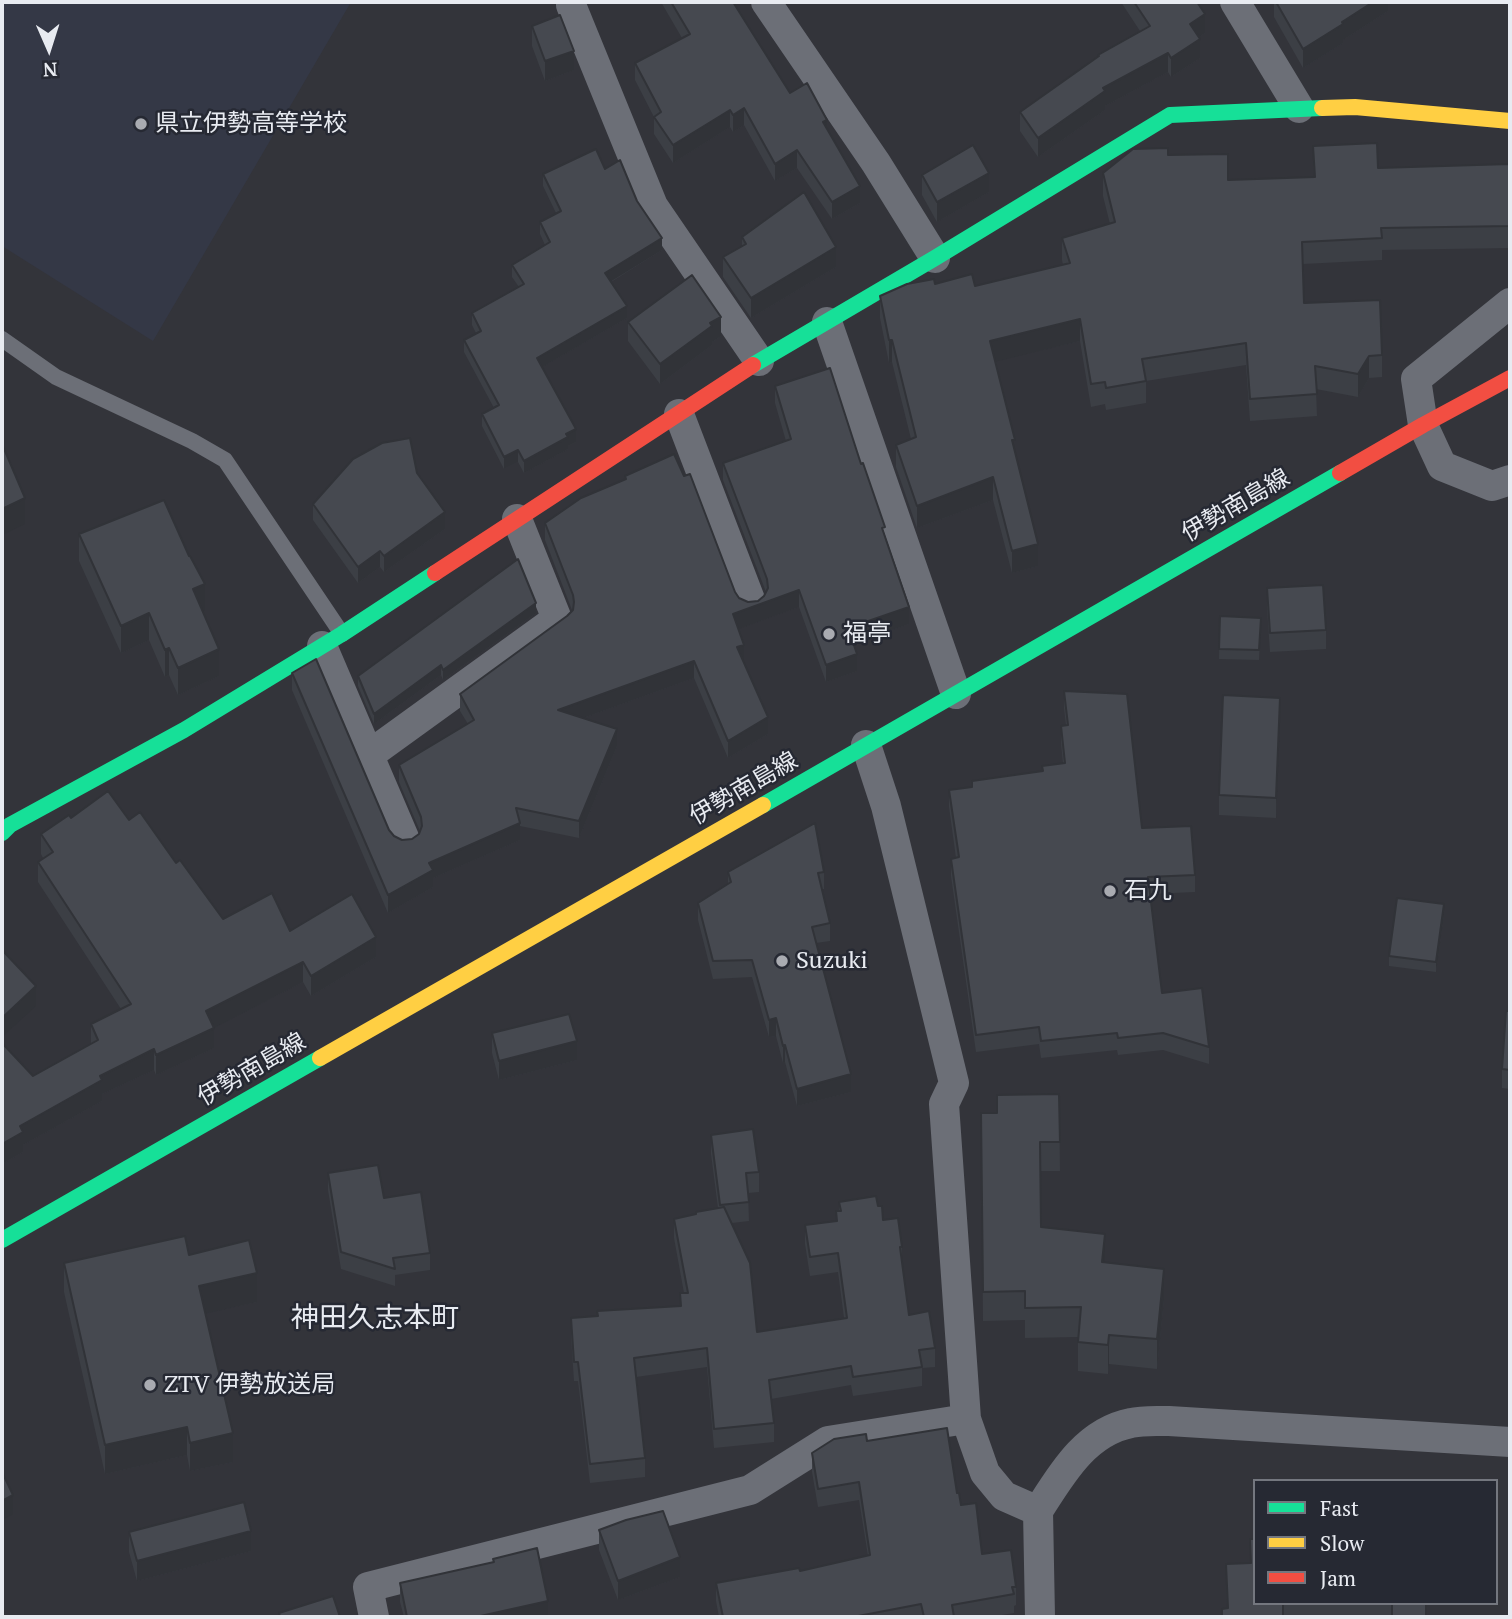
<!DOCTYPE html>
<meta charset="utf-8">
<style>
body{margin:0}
#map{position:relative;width:1512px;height:1619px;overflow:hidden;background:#33343a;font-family:"PT Serif",serif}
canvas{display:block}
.frame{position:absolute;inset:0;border:4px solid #e8ebf1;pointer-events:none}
.legend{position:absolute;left:1253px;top:1479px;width:245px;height:126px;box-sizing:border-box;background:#262933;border:2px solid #74777f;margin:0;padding:9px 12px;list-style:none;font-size:21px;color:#e8ebf1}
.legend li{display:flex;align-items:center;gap:14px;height:35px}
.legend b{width:35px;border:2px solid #74777f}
.north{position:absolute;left:14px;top:14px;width:70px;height:70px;-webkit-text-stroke:5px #262933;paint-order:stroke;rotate:177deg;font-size:19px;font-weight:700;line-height:28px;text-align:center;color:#e8ebf1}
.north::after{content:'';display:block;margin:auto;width:24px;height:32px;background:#e8ebf1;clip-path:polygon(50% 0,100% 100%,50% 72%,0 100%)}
</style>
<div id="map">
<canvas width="1512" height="1619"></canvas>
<div class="frame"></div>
<ul class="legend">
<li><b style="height:9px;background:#16e098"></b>Fast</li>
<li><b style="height:9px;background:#ffcf43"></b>Slow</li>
<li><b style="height:9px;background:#f24e42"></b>Jam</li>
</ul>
<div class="north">N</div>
</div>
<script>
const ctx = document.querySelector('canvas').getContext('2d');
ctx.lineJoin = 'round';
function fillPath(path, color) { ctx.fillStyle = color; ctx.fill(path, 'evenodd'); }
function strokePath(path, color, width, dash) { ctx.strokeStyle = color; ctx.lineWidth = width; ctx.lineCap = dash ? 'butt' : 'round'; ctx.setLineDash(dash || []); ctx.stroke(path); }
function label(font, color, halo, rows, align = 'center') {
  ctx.font = font + ' "PT Serif","Noto Sans JP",serif'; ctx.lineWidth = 5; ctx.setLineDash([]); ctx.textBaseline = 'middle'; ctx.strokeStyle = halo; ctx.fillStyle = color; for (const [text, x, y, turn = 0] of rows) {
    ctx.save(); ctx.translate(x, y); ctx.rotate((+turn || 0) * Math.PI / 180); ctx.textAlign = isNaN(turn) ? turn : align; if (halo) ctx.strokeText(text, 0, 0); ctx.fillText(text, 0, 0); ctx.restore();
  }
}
const built = new Path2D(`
 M2 2H351L153 341 2 246Z`);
const lane = new Path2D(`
 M2 339 56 377 192 441 225 460 342 634`);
const street = new Path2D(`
 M572 2 571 5 653 206 759 361
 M766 2 876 163 935 258
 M1235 2 1299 108
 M1510 303 1416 379 1423 425 1442 466 1492 486 1510 480
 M827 322 956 694
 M679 414 751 602
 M322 646 405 840
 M866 745 886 806 954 1083 944 1104 966 1419 985 1473 1004 1496 1038 1511 1040 1617
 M369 755 557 619 517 519
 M1038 1511C1061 1475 1085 1432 1131 1423 1143 1420 1157 1421 1169 1421L1510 1442
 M374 1617 368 1587 750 1490 828 1441 966 1419`);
const fast = new Path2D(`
 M753 365 935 258 1170 115 1322 108
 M763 805 1340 473
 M2 833 10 825 184 730 342 634 435 573
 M2 1240 320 1058`);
const slow = new Path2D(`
 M1322 108 1355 107 1510 121
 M320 1058 763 805`);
const jam = new Path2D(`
 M1340 473 1423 425 1510 378
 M435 573 753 365`);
const wall = new Path2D(`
 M661 2H733L790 93 827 130 860 203 832 219 797 168 775 181 744 125 733 132 730 127 673 163 654 134V117L635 80V63L682 38Z
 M1121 2H1197L1205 33 1199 37 1200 58 1171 77 1168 72 1105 106V110L1038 157 1020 131V112L1098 57V55L1140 31Z
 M1274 2H1388V11L1343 40V43L1303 68 1274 17Z
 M532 26 574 70 545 81 532 46Z
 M1313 146 1378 168 1510 164V248L1382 250V260L1303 264 1304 303 1382 355V377L1369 378 1358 397 1316 389 1317 416 1250 421 1246 365 1146 381V403L1106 410 1105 404 1091 407 1080 341 996 361 1038 566 1012 573 993 500 917 528 896 467V445L911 439 892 362 889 363 880 318V296L935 284 975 286 1063 265 1062 260V238L1110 224 1103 196V173L1168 155 1228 180 1314 177Z
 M605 169 637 201 662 250 611 282 627 318 542 367 576 442 568 446V449L524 473 518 462 504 469 482 426V414L494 408 464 352V340L476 333 472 325V313L519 287 512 277V265L545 245 540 234V222L556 213 543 186V174Z
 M922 175 989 192 937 222 922 195Z
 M742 237 836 267 751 318 723 277V257L742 246Z
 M628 322 721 336 712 342V345L660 384 628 341Z
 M775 386 885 537 909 624 853 643 857 671 826 682 799 607 738 629 744 662 768 734 728 758 694 678 583 718 617 746 579 838 520 826V840L433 878V887L388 913 292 690V673L389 830 394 836 402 840 412 839 419 834 420 831 399 782V765L468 724 460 711V694L567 616 572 610 545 540V523L625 480V476L735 592 739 598 748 602 758 601 764 596 766 592 723 480V463L786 441 775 403Z
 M417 473 445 529 384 572 380 567 358 583 313 520V504Z
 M79 534 205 611 203 612 219 676 178 695 169 675 165 677 149 640 121 653 79 561Z
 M1267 588 1326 630V649L1270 652 1267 608Z
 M536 613 443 680 441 675 374 724 358 686V676Z
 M1220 616 1261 618 1259 660 1219 659Z
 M1064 691 1142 828 1195 875V892L1150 894 1162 993 1209 1047V1064L1163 1050 1118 1055 1117 1050 1041 1058 1039 1044 976 1052 951 876V859L956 858 949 807V790L972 787V781L1042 771V766L1063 763 1061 743V726L1066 725 1064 708Z
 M1280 717 1276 818 1219 815V795Z
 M71 818 129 820 176 863 223 919 290 931 376 957 311 996 303 982 213 1028 214 1048 156 1075 154 1070 102 1094V1101L23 1145V1152L2 1164 33 1076 91 1044V1024L121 1009 38 882V862L43 858 41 854V834Z
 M728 872H824V889H822L830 923V941L816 943 851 1092 797 1106 785 1062 783 1063 776 1036 769 1037 752 977 713 979 698 920V903L728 884Z
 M1444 914 1436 972 1389 966V956Z
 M1510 1011V1089L1502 1088V1069Z
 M492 1033 577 1060 499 1080 492 1053Z
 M1059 1094 1060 1171H1040L1041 1227 1105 1263 1164 1299 1157 1369 1109 1364 1108 1374 1078 1371V1337L1025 1338V1320L983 1321 981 1113H997Z
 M711 1135 759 1172V1192L748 1193 749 1221 732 1223 757 1332 844 1318 838 1272 810 1276 805 1244V1225L836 1221V1211H839V1202L878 1206 883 1220 902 1247V1265L909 1315 935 1348V1367L922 1368V1386L853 1396 851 1385 771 1399 774 1423V1442L714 1448 707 1367 636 1377 645 1458V1477L590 1483 578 1381H574L571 1337V1318L597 1316V1311L680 1306V1293H684L674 1238V1219L696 1215 718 1208 711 1154Z
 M328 1173 384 1198 430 1253V1270L395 1275V1286L341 1269 328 1190Z
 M189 1255 257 1302 206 1313 233 1462 190 1471 187 1455 105 1474 64 1292V1263Z
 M867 1441 957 1493 982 1554 1016 1587V1605L1014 1606V1613L990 1617H719L716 1601V1583L800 1571 868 1556 859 1500 818 1507 812 1472V1453Z
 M599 1530 680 1577 618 1600 599 1550Z
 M129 1532 251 1551 137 1581 129 1552Z
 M1250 1539 1255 1603H1427L1426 1617H1222L1227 1608 1226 1564 1250 1563Z
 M493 1559 548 1617H404L400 1602V1583L493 1562Z`);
const shadedWall = new Path2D(`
 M1373 2H1388V11L1343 40V43L1303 68V49Z
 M1205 14V33L1190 43V24Z
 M1200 39V58L1171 77V58Z
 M574 51V70L545 81V61Z
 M1168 53V72L1105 106V110L1038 157V138L1103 88Z
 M744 108V125L733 132V115Z
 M730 110V127L673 163V145Z
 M827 120V137L823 122Z
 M797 150V168L775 181V164Z
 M989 173V192L937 222V202Z
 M860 186V203L832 219V202Z
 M662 238V250L605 285V273Z
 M836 247V267L751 318V298Z
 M627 306V318L537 370V358Z
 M721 317V336L712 342V345L660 384V364L710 323Z
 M1080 319V341L990 363V341Z
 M889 340H892V362L889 363Z
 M1369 356V378L1358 397V374Z
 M576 429V442L568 446V449L524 473V461Z
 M518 450V462L504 469V457Z
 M993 477V500L917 528V506Z
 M25 498V524L2 535V509Z
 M445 512V529L384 572V556Z
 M1038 544V566L1012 573V551Z
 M380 551V567L358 583V567Z
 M205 584V611L193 616V589Z
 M799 590V607L733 631V614Z
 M536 603V613L443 680V670Z
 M909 607V624L848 645V628Z
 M149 613V640L121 653V626Z
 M744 645V662L737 647Z
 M169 648V675L165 677V650Z
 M219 649V676L178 695V668Z
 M857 654V671L826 682V665Z
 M694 661V678L558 727V710Z
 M441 665V675L374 724V714Z
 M1280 698V717L1276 818V798Z
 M768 717V734L728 758V741Z
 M617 729V746L579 838V821Z
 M520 823V840L433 878V887L388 913V895L429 863Z
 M1444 904V914L1436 972V962Z
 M376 937V957L311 996V976Z
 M303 962V982L206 1032V1011Z
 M36 986V1006L2 1037V1018Z
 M776 1018V1036L769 1037V1020Z
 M214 1028V1048L156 1075V1055Z
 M577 1041V1060L499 1080V1061Z
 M785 1045V1062L783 1063V1046Z
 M154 1049V1070L102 1094V1101L23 1145V1152L2 1164V1144L20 1126 100 1076Z
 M851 1074V1092L797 1106V1089Z
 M1105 1234V1264L1102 1262Z
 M1164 1269V1299L1157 1369V1339Z
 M257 1273V1302L199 1315V1286Z
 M1109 1335V1364L1108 1374V1345Z
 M187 1427V1455L105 1474V1445Z
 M233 1433V1462L190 1471V1443Z
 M13 1495V1514L2 1520V1501Z
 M251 1531V1551L137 1581V1561Z
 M680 1557V1577L618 1600V1581Z
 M548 1601V1617H476Z`);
const building = new Path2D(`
 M671 2H733L790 93 807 83 827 120 823 122 860 186 832 202 797 150 775 164 744 108 733 115 730 110 673 145 654 117 661 112 635 63 690 34Z
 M1134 2H1197L1205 14 1190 24 1200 39 1171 58 1168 53 1103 88 1105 91 1038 138 1020 112 1099 56 1098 55 1150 26Z
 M1276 2H1373L1342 22 1343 24 1303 49Z
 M560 15 574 51 545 61 532 26Z
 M1377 143 1378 168 1510 164V226L1381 228 1382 238 1302 242 1304 303 1380 300 1382 355 1369 356 1358 374 1315 366 1317 394 1250 399 1246 343 1142 359 1146 381 1106 388 1105 382 1091 384 1080 319 990 341 1015 440H1012L1038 544 1012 551 993 477 917 506 896 445 916 437 892 340H889L880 296 907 284 934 279 935 284 972 274 975 286 1070 263 1062 238 1115 222 1103 173 1133 149 1168 148V155L1228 154V180L1315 177 1313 146Z
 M973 145 989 173 937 202 922 175Z
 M596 149 605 169 620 160 637 201 662 238 605 273 627 306 537 358 576 429 566 434 568 437 524 461 518 450 504 457 482 414 499 405 464 340 481 331 472 313 524 284 512 265 550 242 540 222 561 211 543 174Z
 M804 192 836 247 751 298 723 257 746 244 742 237Z
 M692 275 721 317 710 323 712 326 660 364 628 322Z
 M830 368 861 464 863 463 885 527 882 528 909 607 848 628 857 654 826 665 799 590 733 614 744 645 737 647 768 717 728 741 694 661 558 710 617 729 579 821 516 808 520 823 429 863 433 870 388 895 292 673 316 659 389 830 394 836 402 840 412 839 419 834 422 826 421 817 399 765 474 720 460 694 567 616 573 610 574 602 573 595 545 523 581 498 626 479 625 476 674 454 684 476 690 474 735 592 739 598 748 602 758 601 764 596 768 588 767 579 723 463 791 439 775 386Z
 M410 438 417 473 445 512 384 556 380 551 358 567 313 504 353 459 382 443Z
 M2 444 25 498 2 509Z
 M164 500 189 556H190L205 584 193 589 219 649 178 668 169 648 165 650 149 613 121 626 79 534Z
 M518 559 536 603 443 670 441 665 374 714 358 676Z
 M1323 585 1326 630 1270 633 1267 588Z
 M1220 616 1261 618 1259 650 1219 649Z
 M1064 691 1127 694 1142 828 1191 826 1195 875 1148 877 1162 993 1202 988 1209 1047 1163 1033 1118 1038 1117 1033 1041 1041 1039 1027 976 1035 951 859 959 857 949 790 972 787V781L1043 771 1042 766 1065 763 1061 726 1068 725Z
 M1223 695 1280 698 1276 798 1219 795Z
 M108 791 129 820 140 812 176 863 180 860 223 919 272 893 290 931 352 894 376 937 311 976 303 962 206 1011 214 1028 156 1055 154 1049 100 1076 102 1080 20 1126 23 1132 2 1144V1043L33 1076 98 1040 91 1024 131 1004 38 862 53 852 41 834 69 815 71 818Z
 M815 823 824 872 818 873 830 923 812 927 851 1074 797 1089 785 1045 783 1046 776 1018 769 1020 752 960 713 961 698 903 731 882 728 872Z
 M1397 898 1444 904 1436 962 1389 956Z
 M2 950 36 986 2 1018Z
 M1506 1011H1510V1070L1502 1069Z
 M569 1014 577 1041 499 1061 492 1033Z
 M1059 1094 1060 1142H1040L1041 1227 1105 1234 1102 1262 1164 1269 1157 1339 1109 1335 1108 1345 1078 1342 1081 1307 1025 1308V1291L983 1292 981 1113H997V1095Z
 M753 1129 759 1172 746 1173 749 1202 720 1205 711 1135Z
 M378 1165 384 1198 421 1192 430 1253 393 1258 395 1269 341 1252 328 1173Z
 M876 1196 878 1206H882L883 1220 898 1218 902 1247H900L909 1315 929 1311 935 1348 919 1350 922 1367 853 1377 851 1366 769 1380 774 1423 714 1429 707 1348 634 1358 645 1458 590 1464 578 1362H574L571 1318 598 1316 597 1311 681 1306 680 1293H688L674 1219 696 1214V1212L724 1207 750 1263 757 1332 847 1318 838 1253 810 1257 805 1225 837 1221 836 1211H841L839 1202Z
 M185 1236 189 1255 249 1240 257 1273 199 1286 233 1433 190 1443 187 1427 105 1445 64 1263Z
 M947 1428 957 1493H959L961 1505 976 1503 982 1554 1011 1550 1016 1587H1012L1014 1594 952 1605 954 1617H924L921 1604 853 1617H723L716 1583 799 1568 800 1571 870 1555 859 1482 818 1489 812 1453 834 1439 866 1434 867 1441Z
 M2 1472 13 1495 2 1501Z
 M244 1502 251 1531 137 1561 129 1532Z
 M663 1511 680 1557 618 1581 599 1530 626 1520Z
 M1250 1539H1255V1603H1283V1617H1222V1609L1228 1608 1226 1564 1251 1563Z
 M537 1548 548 1601 476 1617H407L400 1583 494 1562 493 1559Z
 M333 1596 340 1617H280L279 1613Z
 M1392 1603H1426V1617H1392Z`);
const markers = [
 [141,124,7,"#a9abb1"],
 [829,634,7,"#a9abb1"],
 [1110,891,7,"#a9abb1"],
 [782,961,7,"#a9abb1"],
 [150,1385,7,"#a9abb1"]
];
const poiNames = [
 ["県立伊勢高等学校",155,124],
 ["福亭",843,634],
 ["石九",1124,891],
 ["Suzuki",796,961],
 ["ZTV 伊勢放送局",164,1385]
];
const streetNames = [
 ["伊勢南島線",1236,506,-30],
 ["伊勢南島線",744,789,-30],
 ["伊勢南島線",252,1070,-30]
];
const quarterNames = [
 ["神田久志本町",375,1319]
];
fillPath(built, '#343846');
strokePath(lane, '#6c6f77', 16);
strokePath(street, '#6c6f77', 30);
strokePath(fast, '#16e098', 16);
strokePath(slow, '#ffcf43', 16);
strokePath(jam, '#f24e42', 16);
fillPath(wall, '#3c3f45');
fillPath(shadedWall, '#313338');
fillPath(building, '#464950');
strokePath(building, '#313338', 2);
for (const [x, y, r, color] of markers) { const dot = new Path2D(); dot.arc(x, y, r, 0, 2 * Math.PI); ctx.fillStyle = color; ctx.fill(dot); strokePath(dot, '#262933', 2.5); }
label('24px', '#e8ebf1', '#262933', poiNames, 'left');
label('24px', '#e8ebf1', '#262933', streetNames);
label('28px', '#e8ebf1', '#262933', quarterNames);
</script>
